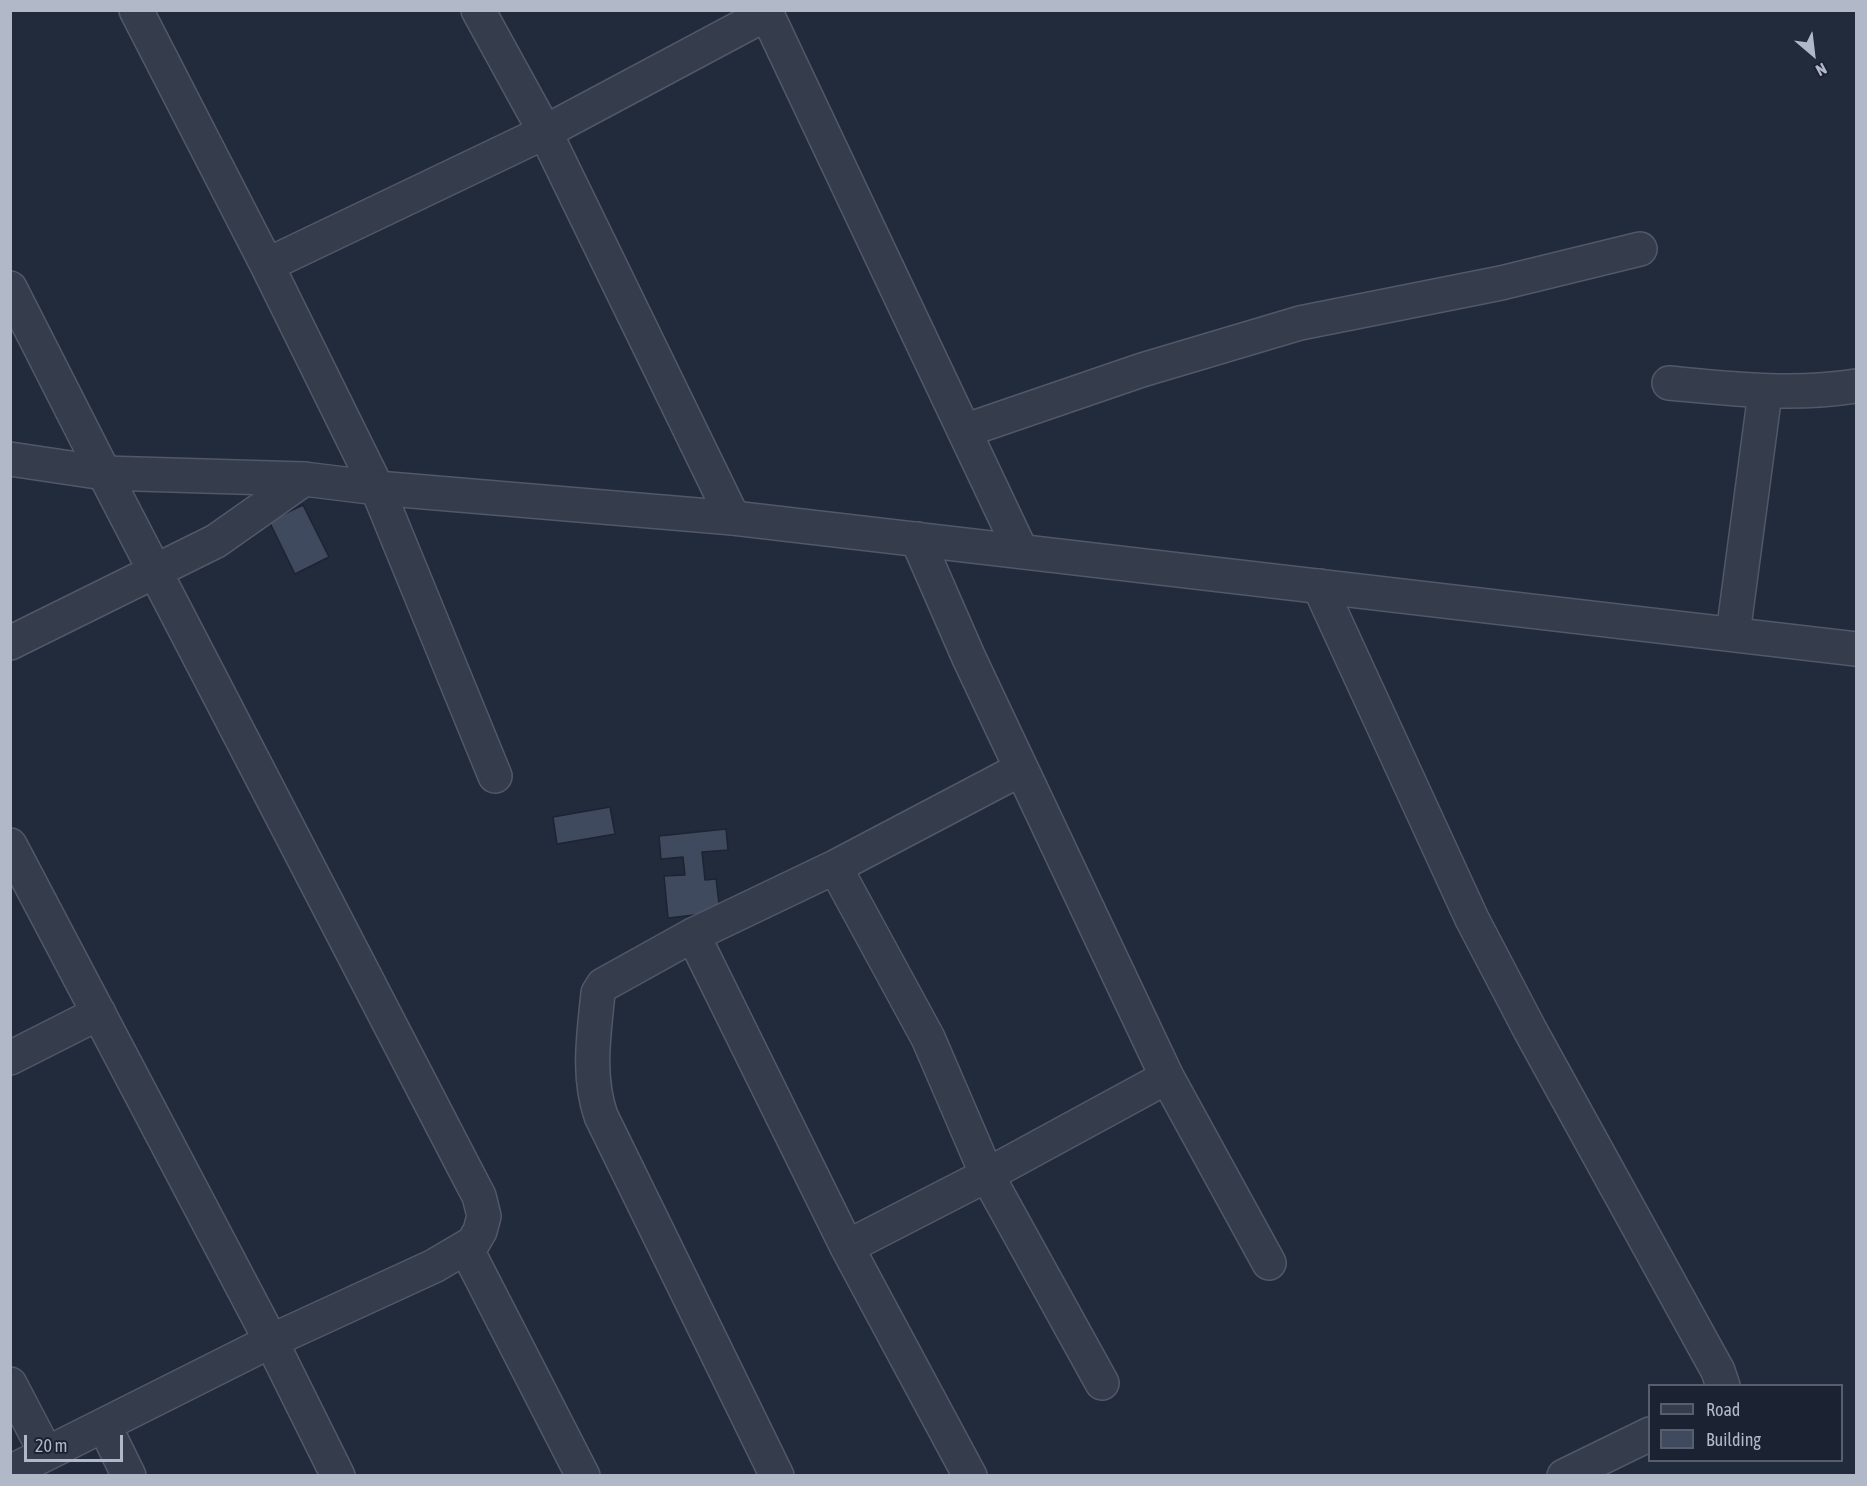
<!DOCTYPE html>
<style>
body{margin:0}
#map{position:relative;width:1867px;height:1486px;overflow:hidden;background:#222b3c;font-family:"Asap Condensed",sans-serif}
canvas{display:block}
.frame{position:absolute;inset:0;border:12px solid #b1b8c8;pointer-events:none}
.legend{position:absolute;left:1648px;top:1384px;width:195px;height:78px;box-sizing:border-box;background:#1b2231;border:2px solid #575e6d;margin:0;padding:8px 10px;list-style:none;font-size:18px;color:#b1b8c8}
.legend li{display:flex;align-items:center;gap:12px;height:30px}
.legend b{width:30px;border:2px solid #575e6d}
.north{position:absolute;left:1783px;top:24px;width:60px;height:60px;-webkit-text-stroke:4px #1b2231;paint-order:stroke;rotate:152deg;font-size:16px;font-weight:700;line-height:24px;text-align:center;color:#b1b8c8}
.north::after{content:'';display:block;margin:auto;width:21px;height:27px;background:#b1b8c8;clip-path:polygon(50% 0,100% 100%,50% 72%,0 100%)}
.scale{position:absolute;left:24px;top:1435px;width:99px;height:27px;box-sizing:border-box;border:3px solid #b1b8c8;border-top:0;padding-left:8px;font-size:18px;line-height:21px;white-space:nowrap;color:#b1b8c8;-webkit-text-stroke:4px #1b2231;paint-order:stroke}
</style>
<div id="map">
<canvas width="1867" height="1486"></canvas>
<div class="frame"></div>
<ul class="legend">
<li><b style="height:8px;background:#353d4c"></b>Road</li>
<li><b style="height:16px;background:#404a5f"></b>Building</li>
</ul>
<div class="north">N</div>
<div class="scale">20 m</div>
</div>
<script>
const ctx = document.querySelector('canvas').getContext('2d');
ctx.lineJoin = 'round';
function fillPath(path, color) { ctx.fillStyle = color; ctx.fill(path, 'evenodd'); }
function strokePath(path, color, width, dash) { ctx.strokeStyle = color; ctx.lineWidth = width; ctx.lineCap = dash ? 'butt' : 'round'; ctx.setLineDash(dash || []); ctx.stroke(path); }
const building = new Path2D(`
 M303 505 329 557 295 574 269 521Z
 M610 807 615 834 557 844 553 817Z
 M726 829 728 850 702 852 705 880 716 879 720 912 668 918 664 876 685 875 683 857 661 859 659 836Z`);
const minor = new Path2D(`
 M136 10 267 265 377 488 495 776
 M478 10 545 132 733 518
 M765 10 1021 551
 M267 265 545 132 766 14
 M10 288 104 473 468 1175 479 1196 484 1216 480 1231 473 1243 434 1266 271 1341 10 1472
 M1669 383C1733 389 1793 396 1856 386
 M964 431 1142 370 1300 323 1501 283 1640 249
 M917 539 969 658 1167 1077 1269 1263
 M1319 586 1472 919 1530 1030 1718 1371 1723 1386
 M1733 634 1765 393
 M10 643 216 541 304 479
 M10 845 271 1341 338 1476
 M835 867 928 1038 987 1175 1102 1383
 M693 935 847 1247 970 1476
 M10 1058 99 1013
 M847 1247 987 1175 1167 1077
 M466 1248 583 1476
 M10 1384 46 1453
 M104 1425 129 1476
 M777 1476 601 1116C587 1076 594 1034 598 993L603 985 693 935 835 867 1021 769
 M1564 1476 1650 1434`);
const tertiary = new Path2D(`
 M10 459 104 473 304 479 377 488 733 518 1856 649`);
fillPath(building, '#404a5f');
strokePath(building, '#1d2433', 1.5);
strokePath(minor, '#515867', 36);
strokePath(tertiary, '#515867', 36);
strokePath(minor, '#353d4c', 33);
strokePath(tertiary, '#353d4c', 33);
</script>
